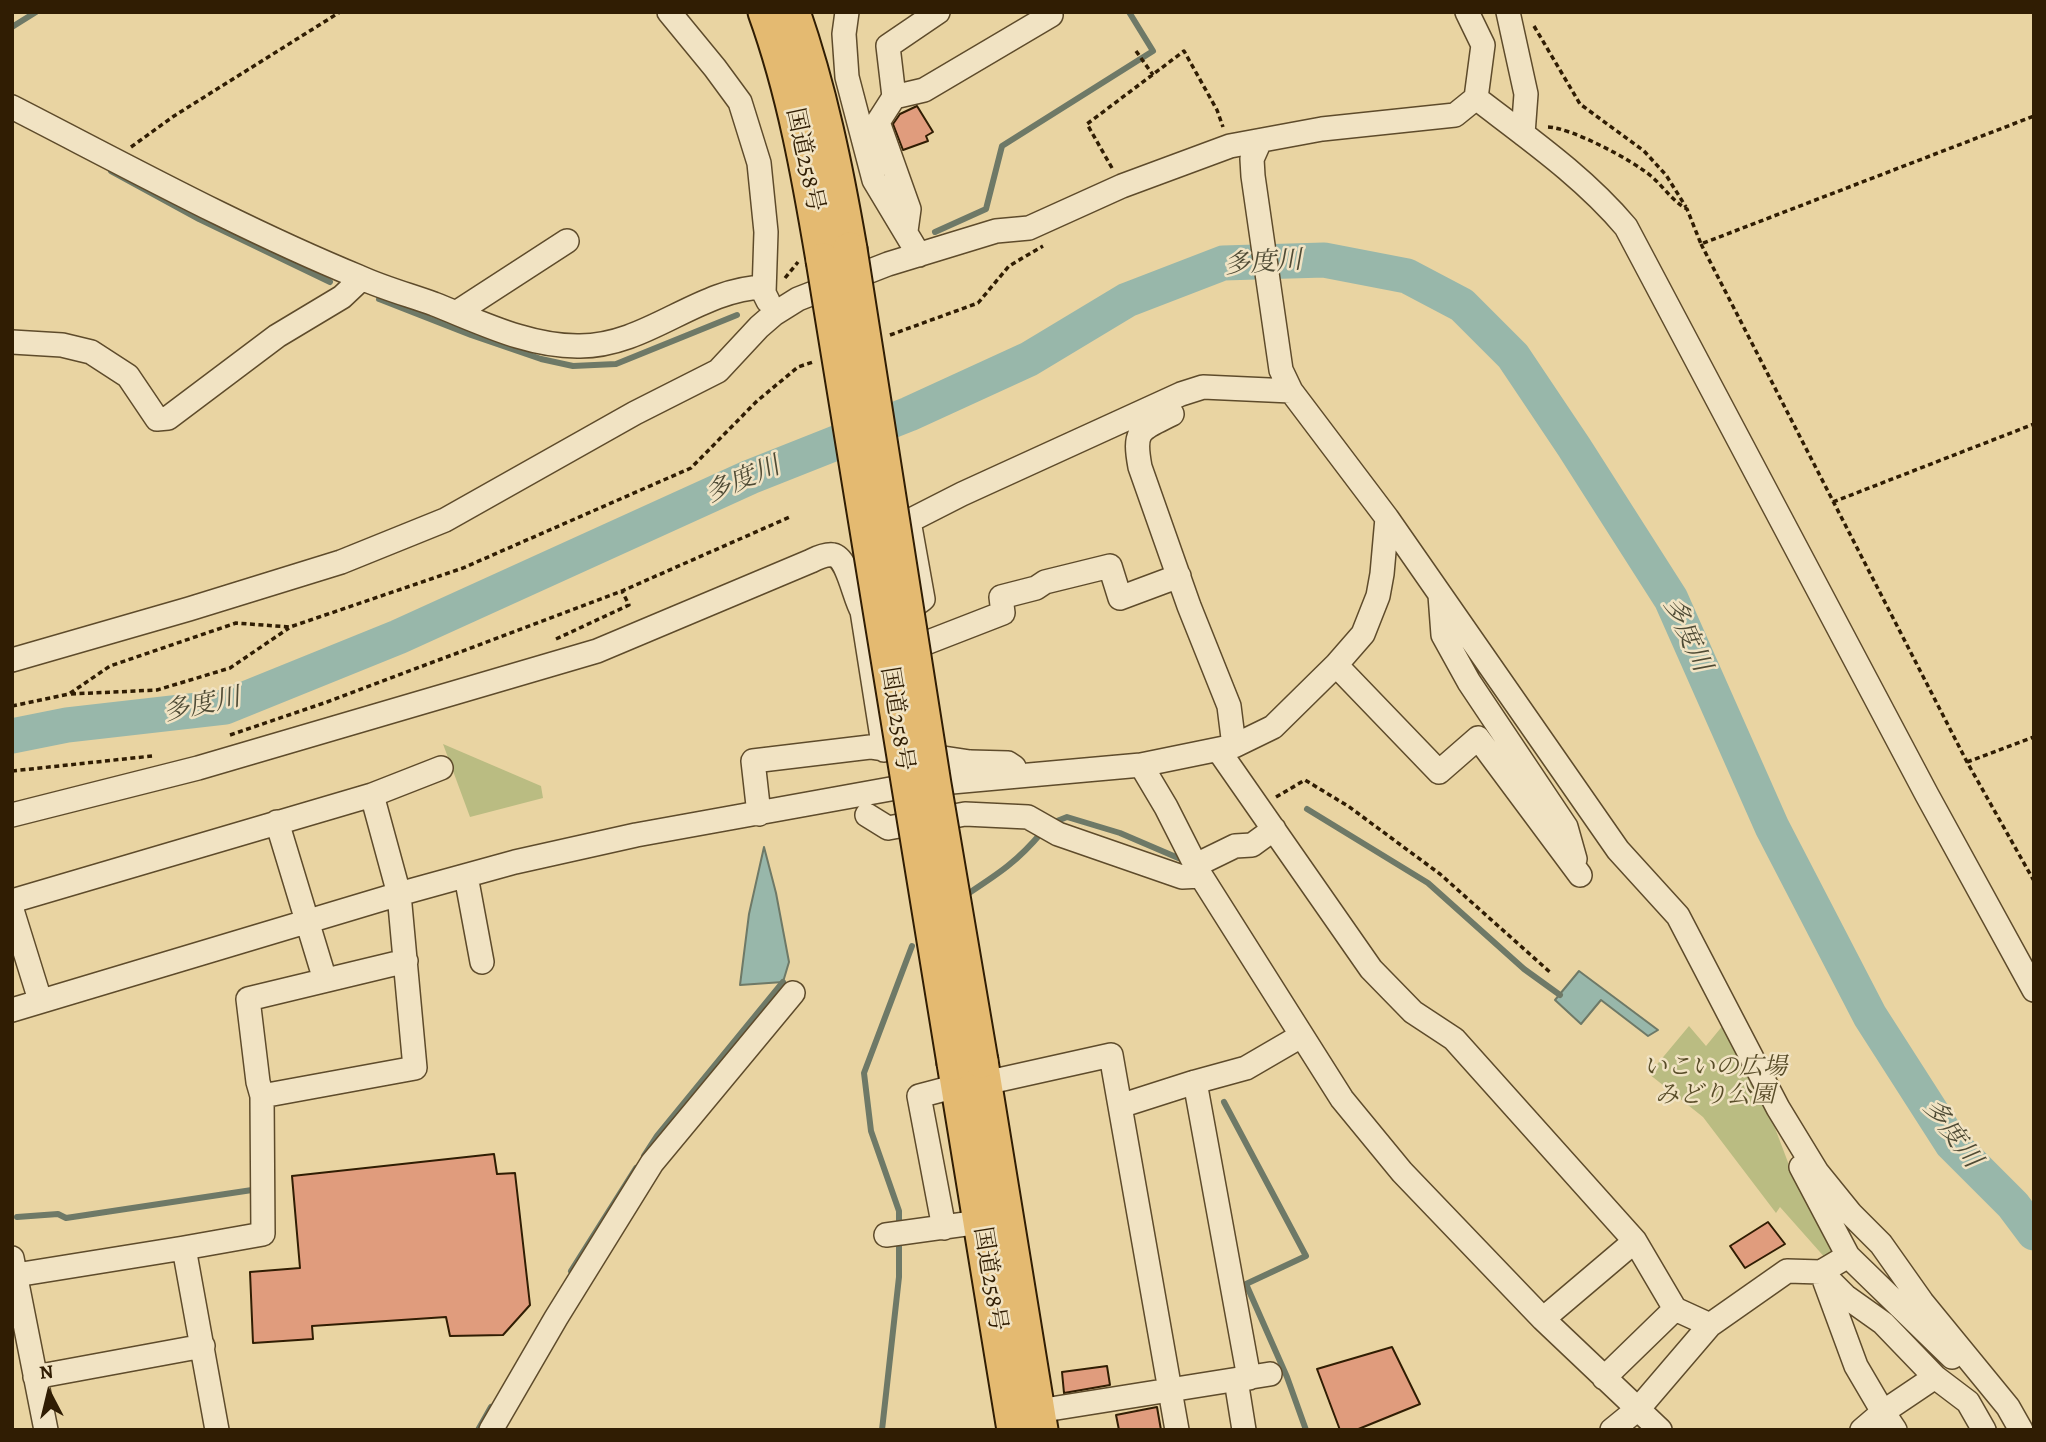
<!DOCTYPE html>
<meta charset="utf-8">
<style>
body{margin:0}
#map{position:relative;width:2046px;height:1442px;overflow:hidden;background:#e9d4a2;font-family:Alegreya,serif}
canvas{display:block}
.frame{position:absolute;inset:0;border:14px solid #301d03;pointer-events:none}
.north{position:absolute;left:14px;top:1358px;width:70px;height:70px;-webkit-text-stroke:5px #f1e3c3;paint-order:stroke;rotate:353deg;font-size:19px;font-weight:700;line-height:28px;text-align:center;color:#301d03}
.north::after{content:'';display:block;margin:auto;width:24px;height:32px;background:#301d03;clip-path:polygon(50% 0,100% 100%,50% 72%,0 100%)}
</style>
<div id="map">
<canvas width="2046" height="1442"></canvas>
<div class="frame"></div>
<div class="north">N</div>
</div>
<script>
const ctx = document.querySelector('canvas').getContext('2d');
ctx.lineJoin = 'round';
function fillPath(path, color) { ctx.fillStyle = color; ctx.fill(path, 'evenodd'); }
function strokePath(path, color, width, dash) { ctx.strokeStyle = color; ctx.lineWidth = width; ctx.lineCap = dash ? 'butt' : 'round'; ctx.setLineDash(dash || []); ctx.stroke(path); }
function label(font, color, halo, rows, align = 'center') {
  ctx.font = font + ' Alegreya,"Noto Serif JP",serif'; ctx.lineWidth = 5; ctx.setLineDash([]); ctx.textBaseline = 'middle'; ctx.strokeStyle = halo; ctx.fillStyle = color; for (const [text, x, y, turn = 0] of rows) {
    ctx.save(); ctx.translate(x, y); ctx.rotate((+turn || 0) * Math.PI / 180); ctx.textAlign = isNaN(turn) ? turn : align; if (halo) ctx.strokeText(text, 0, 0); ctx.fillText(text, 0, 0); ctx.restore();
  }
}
const green = new Path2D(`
 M443 744 541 786 543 798 470 817Z
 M1724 1024 1764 1099 1789 1165 1838 1253 1827 1260 1780 1207 1776 1213 1703 1117 1649 1074 1689 1026 1706 1046Z`);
const water = new Path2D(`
 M764 847 776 893 789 962 783 982 740 985 749 914Z
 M1579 971 1658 1030 1648 1036 1601 1000 1581 1024 1555 1000Z`);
const stream = new Path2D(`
 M12 27 36 12
 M111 171 199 219 330 282
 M935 232 986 209 1002 146 1153 51 1129 12
 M379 299 471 335 541 359 573 366 616 364 737 315
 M1307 809 1428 883 1524 969 1560 995
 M1052 823 1067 817 1120 833 1183 860
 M966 895C998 874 1017 862 1042 832
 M1224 1102 1306 1256 1246 1284 1287 1377 1306 1430
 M644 1156 657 1136 783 982
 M17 1217 58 1214 66 1218 252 1190
 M571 1271 636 1168
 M478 1430 491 1407
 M882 1430 899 1277V1211L871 1131 864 1073 912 946`);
const river = new Path2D(`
 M12 736 67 725 225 707 398 637 750 477 909 414 1029 359 1127 300 1223 263 1324 260 1407 276 1462 305 1513 356 1574 447 1671 599 1772 827 1870 1016 1952 1144 2013 1205 2034 1233`);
const building = new Path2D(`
 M917 106 933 132 926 136 928 141 903 150 893 124 900 114Z
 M494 1154 497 1174 515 1173 530 1305 503 1335 450 1336 446 1317 312 1326 313 1339 253 1343 250 1272 300 1268 292 1176Z
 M1768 1222 1785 1244 1745 1268 1730 1246Z
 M1392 1347 1420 1404 1356 1430H1340L1317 1369Z
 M1107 1366 1110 1385 1064 1393 1062 1372Z
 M1157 1407 1161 1430H1119L1116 1415Z`);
const path = new Path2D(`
 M1534 26 1580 104 1644 151 1666 175 1686 207
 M1136 51 1153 75
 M1548 127C1572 128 1632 160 1651 176 1664 187 1672 201 1687 209L1701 244 2034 116
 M131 147 174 116 340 12
 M1112 168 1087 124 1184 51 1217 110 1223 127
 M1701 244 1967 762 2034 881
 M785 278 798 262
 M890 335 978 303 1009 266 1043 246
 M1833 502 2034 424
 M556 639 629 605 622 591
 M71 694 157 690 230 668 289 628
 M12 706 69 694 110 666 236 623 290 627 463 568 691 468 757 401 798 367 813 362
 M230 735 327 702 622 591 792 516
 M1967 762 2034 737
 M12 771 152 756
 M1276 797 1305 780 1348 806 1440 874 1552 974`);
const minor = new Path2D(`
 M669 12 715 68 740 102 759 163 766 232 764 293 768 301
 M847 12 844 34 847 77 874 180 919 255
 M1508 12 1526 94 1523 134
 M894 97 924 90 1051 15 1049 12
 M1476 98C1528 138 1584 177 1626 227L1927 795 2034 990
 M12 107C127 166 240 228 359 277 383 288 409 295 434 304 480 322 529 347 580 346 647 346 698 289 764 287
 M1260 141 1252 159 1253 176 1281 370 1291 391 1387 518 1618 850 1678 916 1778 1108 1817 1172 1851 1214 1881 1244 1922 1302 2008 1407 2021 1430
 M906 231 909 209 878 122 894 97 888 46 938 12
 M456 313 567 241
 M12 342 62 345 91 352 128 376 157 419 168 418 277 336 342 297 361 279
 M1172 414C1140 430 1133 429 1140 467L1189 606 1229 706 1234 746
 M1440 595 1443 635 1469 682 1566 827 1575 859
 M892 606 919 602 923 599 909 521 962 494 1181 394 1203 387 1291 391
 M900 653 1003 613 1001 597 1036 588 1045 582 1110 566 1120 598 1179 576
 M12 660 189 609 341 562 445 520 635 413 718 371 759 327 774 314 798 299 888 264 996 231 1029 228 1122 186 1230 146 1322 129 1455 115 1476 98 1483 45 1467 12
 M1336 665 1439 772 1478 738 1580 875
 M1219 751 1371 969 1413 1012 1454 1039 1635 1241 1675 1309 1710 1325 1787 1271 1821 1272 1848 1256
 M1141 765 1166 807 1201 876 1342 1099 1402 1172 1543 1319 1660 1430
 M372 795 441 768
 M759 814 753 761 870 747 970 762 1008 763 1014 767
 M12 815 198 768 597 651 811 561C817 558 826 554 833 555 848 558 854 598 862 611L884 750
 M867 815 888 828 965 814 1028 817 1058 834 1182 877 1201 876
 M277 822 325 980
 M1196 865 1235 846 1252 845 1274 829
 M466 876 482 962
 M12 901 372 795 399 894 415 1068 262 1096 263 1234 184 1248 217 1430
 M12 910 40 1000
 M12 1010 399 894 515 862 636 835 907 786 1141 765 1234 746 1273 727 1336 665 1363 634 1378 596 1382 574 1387 518
 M1195 1082 1249 1378
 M985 1083 1111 1055 1177 1430
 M262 1096 258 1082 248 999 406 961
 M1120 1106 1195 1082 1246 1068 1301 1036
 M1801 1167 1848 1256 1952 1357
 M944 1228 919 1096 957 1086
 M886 1235 980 1222
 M12 1258 46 1430
 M1821 1272 1845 1296 1883 1323 1935 1377 1968 1402 1984 1430
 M16 1275 184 1248
 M1825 1282 1856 1366 1883 1412 1862 1430
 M1543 1319 1635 1241
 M35 1377 203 1346
 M1604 1378 1675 1309
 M1236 1380 1244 1430
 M1038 1411 1270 1374
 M491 1430 556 1318 652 1163 793 993
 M1612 1430 1639 1408 1710 1325
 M1895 1430 1883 1412 1935 1377`);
const highway = new Path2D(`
 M765 12C794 92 809 177 823 260
 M793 12C820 90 836 168 850 249
 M981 1061 1041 1430
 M954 1063 1014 1430`);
const highwayBridge = new Path2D(`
 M850 249 934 784 981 1061
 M823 260 954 1063`);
const streetNames = [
 ["国道258号",804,160,78],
 ["国道258号",896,719,81],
 ["国道258号",989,1279,81]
];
const parkNames = [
 ["いこいの広場",1715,1068],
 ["みどり公園",1715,1096]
];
const waterNames = [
 ["多度川",1263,264,-4],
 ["多度川",743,481,-23],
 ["多度川",1686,635,65],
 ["多度川",202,706,-12],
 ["多度川",1951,1134,53]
];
fillPath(green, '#babc82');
fillPath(water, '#98b7aa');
strokePath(water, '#6e7967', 2);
strokePath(stream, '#6e7967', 6);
strokePath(river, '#98b7aa', 35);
fillPath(building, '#e09c7d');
strokePath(building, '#301d03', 2);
strokePath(minor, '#5e4b2b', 26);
strokePath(highway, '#301d03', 37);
strokePath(path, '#301d03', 3.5, [5, 3.5]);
strokePath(minor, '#f1e3c3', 23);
strokePath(highway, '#e4ba71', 33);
strokePath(highwayBridge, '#301d03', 37, []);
strokePath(highwayBridge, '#e4ba71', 33);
label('24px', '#301d03', '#f1e3c3', streetNames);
label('italic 24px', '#594d29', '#f1e3c3', parkNames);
label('italic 26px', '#4f4b35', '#f1e3c3', waterNames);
</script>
